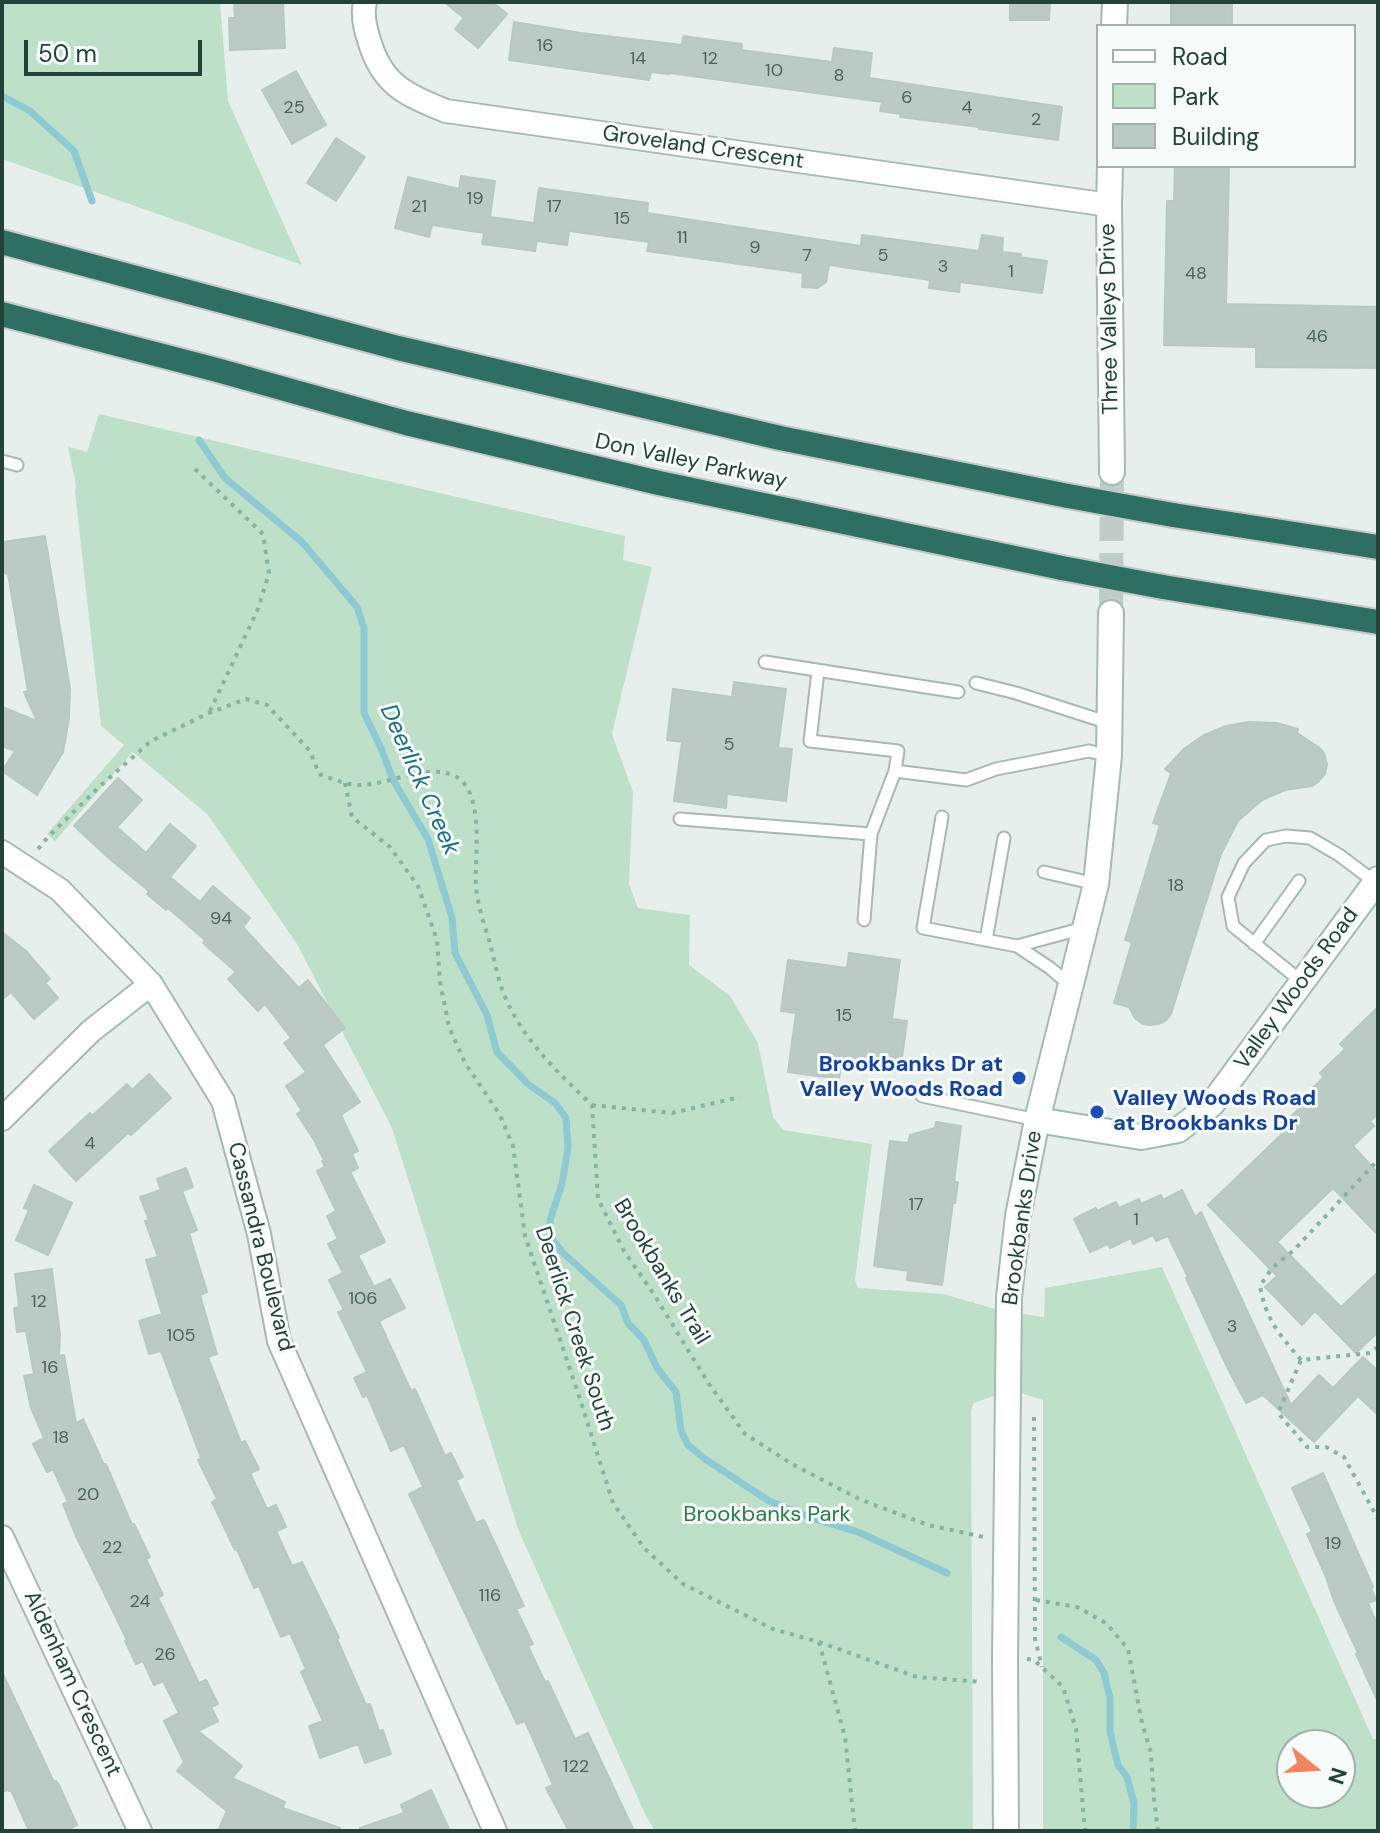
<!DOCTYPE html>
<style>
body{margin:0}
#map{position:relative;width:1380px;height:1833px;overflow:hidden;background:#e6efeb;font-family:"DM Sans",sans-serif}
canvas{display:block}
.frame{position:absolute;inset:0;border:4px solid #24423a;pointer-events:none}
.legend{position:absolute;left:1096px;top:24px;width:260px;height:144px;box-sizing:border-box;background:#f7fbf9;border:2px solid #a3b1ad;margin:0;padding:10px 14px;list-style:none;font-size:24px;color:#24423a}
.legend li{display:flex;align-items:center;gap:16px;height:40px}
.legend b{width:40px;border:2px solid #a3b1ad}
.north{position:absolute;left:1276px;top:1729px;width:80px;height:80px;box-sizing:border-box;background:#f7fbf9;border:2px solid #a3b1ad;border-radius:50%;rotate:108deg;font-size:22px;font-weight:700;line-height:32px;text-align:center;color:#24423a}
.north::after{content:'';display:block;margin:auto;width:28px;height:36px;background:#f4845f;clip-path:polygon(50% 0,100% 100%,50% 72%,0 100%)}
.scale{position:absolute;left:24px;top:40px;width:178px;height:36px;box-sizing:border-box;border:4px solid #24423a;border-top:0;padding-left:10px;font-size:24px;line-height:28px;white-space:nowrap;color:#24423a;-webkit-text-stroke:6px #f7fbf9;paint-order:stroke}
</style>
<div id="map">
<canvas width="1380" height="1833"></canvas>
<div class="frame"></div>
<ul class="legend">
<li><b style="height:10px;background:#fff"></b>Road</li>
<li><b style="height:22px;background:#bfe0c8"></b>Park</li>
<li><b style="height:22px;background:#bbcac4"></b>Building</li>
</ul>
<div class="north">N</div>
<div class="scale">50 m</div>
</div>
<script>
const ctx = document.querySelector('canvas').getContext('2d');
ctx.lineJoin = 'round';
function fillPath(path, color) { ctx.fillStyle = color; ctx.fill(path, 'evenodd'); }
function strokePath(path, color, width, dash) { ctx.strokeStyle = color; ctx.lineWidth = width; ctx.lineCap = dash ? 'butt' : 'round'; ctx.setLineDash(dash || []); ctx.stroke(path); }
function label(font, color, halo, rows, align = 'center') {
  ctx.font = font + ' "DM Sans",sans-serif'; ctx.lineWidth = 6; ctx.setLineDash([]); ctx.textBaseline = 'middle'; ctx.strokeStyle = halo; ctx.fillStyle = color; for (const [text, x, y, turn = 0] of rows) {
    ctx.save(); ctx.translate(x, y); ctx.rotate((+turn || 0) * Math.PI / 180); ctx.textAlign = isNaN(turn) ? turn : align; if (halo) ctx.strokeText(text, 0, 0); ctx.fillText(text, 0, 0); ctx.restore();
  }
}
const green = new Path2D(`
 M2 2H220L228 101 302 265 2 159Z
 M99 414 625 536 623 560 652 567 612 734 633 792 629 884 638 908 690 915 689 965 730 996 758 1043 773 1117 783 1130 872 1144 855 1280 858 1288 944 1294 970 1302 973 1301 974 1303 1003 1311 1044 1317 1045 1288 1162 1267 1373 1739H1378V1831H1043V1400L1011 1390 974 1403 971 1410 973 1831H655L646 1816 518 1529 392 1128 297 944 208 815 133 752 55 841 47 834 124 745 101 726 75 491 76 486 68 447 87 452ZM1292 1745H1340V1793H1292Z`);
const stream = new Path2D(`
 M2 96 30 111 74 151 92 201
 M199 440 225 478 302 542 357 607 364 628V713L381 748 393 780 428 839 452 918 455 953 487 1015 497 1052 528 1084 555 1103 566 1118 568 1147 562 1184 550 1220 552 1239 562 1252 621 1305 628 1323 644 1340 657 1368 676 1392 681 1431 688 1445 705 1459 769 1501 814 1519 858 1532 947 1573
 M1061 1637 1096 1660 1104 1673 1110 1698V1732L1118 1765 1127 1777 1134 1803 1133 1831`);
const building = new Path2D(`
 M234 2H283L285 48 230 50 229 18H235Z
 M444 2H492L507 14 478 48 455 29 464 18Z
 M1010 2H1050L1049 20H1010Z
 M1171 2H1232V26H1171Z
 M514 22 581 33 682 45 683 36 742 44 741 50 832 62 834 48 872 53 869 78 1062 107 1058 140 979 129V127L900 117 901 114 880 111 882 102 669 73V74L651 72 649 80 509 60Z
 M296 71 326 125 292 144 262 90Z
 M336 138 365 157 336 201 307 183Z
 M1175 166H1229L1226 304 1378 307V368L1256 367V347L1164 345 1167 201H1174Z
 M461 176 495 181 490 217 534 223 539 188 648 203 647 213 861 246 862 235 979 251 982 235 1003 238 1002 252 1021 254 1020 257 1047 261 1042 293 960 282 959 292 929 288 930 280 829 265 826 282 818 288 802 287 803 273 647 251 649 242 569 231 567 245 537 241 535 251 482 244 484 233 432 225 429 237 395 228 408 177 459 189Z
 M45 536 70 689 69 718 63 752 37 795 2 771 15 751 2 746V707L37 721 24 692 28 691 8 574 2 572V542Z
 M734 682 786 689 778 748 792 749 786 801 727 794 726 808 674 801 682 742 667 740 673 689 732 697Z
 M1249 722 1277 723 1298 729 1297 733 1320 748 1324 753 1327 764 1325 774 1318 782 1312 786 1285 790 1262 800 1238 821 1221 854 1171 1014 1165 1021 1158 1024 1148 1025 1141 1023 1135 1018 1129 1007 1114 1003 1132 942 1125 940 1160 825 1153 823 1171 773 1165 769 1185 748 1204 735 1226 726Z
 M118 778 142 800 117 827 146 853 170 824 196 846 170 877 200 902 213 886 250 918 243 927 299 988 308 980 345 1028 323 1045 360 1102 341 1115 358 1151 352 1154 358 1168 350 1172 385 1242 358 1255 374 1287 390 1279 405 1308 379 1321 411 1391 415 1389 445 1456 451 1453 463 1477 456 1480 476 1523 484 1520 524 1606 516 1609 533 1644 528 1646 545 1682 548 1681 575 1739 588 1733 634 1831H569L546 1788 553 1785 525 1721 517 1724 409 1494 423 1487 404 1445 391 1451 367 1395 363 1397 354 1378 367 1372 338 1312 344 1310 329 1280 343 1273 328 1244 338 1239 327 1216 336 1211 317 1171 325 1167 322 1161 324 1160 314 1140 297 1114 302 1111 286 1086 306 1072 284 1043 291 1038 265 1004 258 1011 228 979 236 972 203 943 205 940 168 908 166 910 147 894 149 891 112 861 74 826Z
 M2 932 26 951 50 979 45 983 58 998 34 1019 11 992 2 1000Z
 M849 953 900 960 892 1019 907 1021 900 1072 841 1064 839 1079 788 1072 796 1013 781 1011 788 960 847 968Z
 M1378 1007V1114L1370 1121 1374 1126 1353 1146 1378 1173V1235L1333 1188 1277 1242 1341 1307 1378 1272V1332L1356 1353 1315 1311 1302 1325 1265 1287 1277 1276 1208 1205 1283 1133 1279 1128 1304 1104 1300 1100 1324 1077 1320 1073 1345 1049 1340 1044Z
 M149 1074 171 1098 131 1135 128 1133 76 1181 49 1151 90 1113 92 1116 127 1084 132 1090Z
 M936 1122 961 1126 954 1182H958L955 1203H953L942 1285 907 1280 908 1271 874 1266 890 1141 908 1143 910 1135 935 1128Z
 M186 1168 193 1187 182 1191 197 1230 189 1233 207 1292 200 1295 217 1354 208 1357 241 1443 245 1441 259 1469 250 1473 267 1509 276 1505 286 1527 276 1531 292 1566 302 1562 331 1621 339 1638 337 1639 366 1705 370 1704 379 1731 383 1730 391 1754 365 1763 358 1744 320 1758 309 1726 323 1721 301 1672 306 1669 290 1633 281 1637 259 1586 254 1588 237 1549 235 1550 212 1502 217 1499 198 1460 201 1458 161 1351 149 1354 139 1321 162 1314 146 1260 158 1257 145 1221 149 1220 140 1197 161 1190 157 1179Z
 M34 1185 72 1203 48 1255 16 1240 29 1210 24 1208Z
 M1182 1190 1195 1217 1201 1212 1291 1405 1319 1375 1333 1388 1363 1357 1378 1371V1415L1358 1396 1314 1442 1263 1395 1246 1403 1228 1369 1186 1278 1188 1277 1168 1236 1156 1241 1153 1235 1133 1244 1131 1238 1110 1248 1108 1244 1090 1252 1074 1219 1096 1208 1097 1211 1116 1202 1119 1208 1139 1199 1141 1204 1161 1195 1163 1200Z
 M52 1269 60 1335 59 1356 64 1355 76 1423 83 1419 104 1465 106 1464 132 1525 134 1524 150 1557 146 1559 163 1595 158 1598 164 1610 199 1683 206 1680 218 1704 211 1707 218 1721 198 1731 242 1766 232 1778 285 1802 283 1808 340 1828 339 1831H218L227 1811 177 1771 184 1762 164 1721 179 1713 163 1681 154 1685 143 1661 136 1664 125 1641 127 1640 76 1536 63 1504 68 1502 53 1469 47 1472 33 1444 44 1438 31 1408 24 1376 34 1374 26 1331 17 1332 14 1308 19 1307 15 1274Z
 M1323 1473 1373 1587 1371 1588 1376 1600 1368 1603 1378 1627V1702L1356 1654 1358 1653 1334 1601 1326 1577 1307 1534 1312 1532 1292 1488Z
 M2 1672 54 1782 56 1781 59 1785 77 1825 64 1831H29L11 1790 9 1791 8 1790 2 1792Z
 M431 1790 450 1831H361L360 1828 404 1813 401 1805Z`);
const secondaryTunnel = new Path2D(`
 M1111 613 1112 472`);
const path = new Path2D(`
 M195 469 263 534 269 573 258 609 210 711
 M345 783 352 817 390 847 418 886 437 940 440 982 449 1027 465 1063 500 1115 513 1146 525 1236 578 1393 613 1503 644 1548 683 1584 773 1629 819 1642 917 1677 982 1682
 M38 849 47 838 98 788 151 741 209 713 246 699 267 705 310 751 319 774C332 779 346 785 360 785 387 785 423 765 450 774 487 785 474 857 476 885 477 905 485 926 490 944 495 961 498 981 505 997 524 1041 558 1073 592 1105L598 1199 624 1251 653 1293 709 1384 745 1434 792 1464 859 1499 928 1525 984 1537
 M592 1105 672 1113 740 1097
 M1378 1347 1370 1353 1301 1360 1278 1413 1307 1447H1326L1344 1457 1378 1519
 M1301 1360C1279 1334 1266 1320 1260 1286L1272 1268 1294 1250 1378 1160
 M1034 1417 1035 1639 1042 1667
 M1036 1600 1077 1607 1106 1623 1128 1649 1142 1723 1151 1753 1154 1799 1158 1831
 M819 1642 845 1737 855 1831
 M1027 1659 1034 1660 1063 1687 1076 1729 1085 1831`);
const lane = new Path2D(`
 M2 461 17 465
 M765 662 958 692
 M818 671 810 741 898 751 895 771
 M976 683 1016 693 1109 723
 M942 817 923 928 1017 946 1050 968 1070 985
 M680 819 871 834
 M1044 872 1096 884
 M864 920 871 834 895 771 966 780 996 769 1089 751 1108 756
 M986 940 1004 838
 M1254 944 1299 881
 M1017 946 1084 928
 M1302 982 1233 926 1228 897 1244 863 1266 840 1286 836 1310 838 1339 855 1375 882
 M922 1096 1037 1120`);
const street = new Path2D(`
 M365 2C362 14 365 28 369 40 382 85 405 94 446 111L1109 205
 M2 852 60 890 151 984 223 1101 259 1234 279 1341 495 1831
 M2 1119 91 1031 151 984
 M2 1537 140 1831`);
const secondary = new Path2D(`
 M1114 26 1115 2
 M1110 166 1109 205 1112 472
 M1037 1120 1141 1137 1178 1130 1212 1104 1378 879
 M1006 1831 1005 1658 1009 1297 1018 1216 1037 1120 1096 884 1109 756 1111 613`);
const highway = new Path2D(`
 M2 242 398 348 780 438 1068 496
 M2 314 217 370 406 423 659 483 1062 568
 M1173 515 1378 547
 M1163 587 1378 622`);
const highwayBridge = new Path2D(`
 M1068 496 1173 515
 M1062 568 1163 587`);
const markers = [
 [1019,1078,8,"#1a4fb4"],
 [1097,1112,8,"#1a4fb4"]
];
const numberNames = [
 ["16",545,46],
 ["14",638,59],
 ["12",710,59],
 ["10",774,71],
 ["8",839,76],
 ["6",907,98],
 ["25",294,108],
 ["4",967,108],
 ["2",1036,120],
 ["19",475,199],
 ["21",419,207],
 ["17",554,207],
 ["15",622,219],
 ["11",682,238],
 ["9",755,248],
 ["7",807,256],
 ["5",883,256],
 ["3",943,267],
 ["1",1011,272],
 ["48",1196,274],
 ["46",1317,337],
 ["5",729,745],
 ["18",1176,886],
 ["94",221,919],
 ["15",844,1016],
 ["4",90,1144],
 ["17",916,1205],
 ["1",1136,1220],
 ["106",363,1299],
 ["12",39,1302],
 ["3",1232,1327],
 ["105",181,1336],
 ["16",50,1368],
 ["18",61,1438],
 ["20",88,1495],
 ["19",1333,1544],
 ["22",112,1548],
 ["116",490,1596],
 ["24",140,1602],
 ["26",165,1655],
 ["122",576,1767]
];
const streetNames = [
 ["Groveland Crescent",703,148,8],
 ["Three Valleys Drive",1110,319,-91],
 ["Don Valley Parkway",691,462,12],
 ["Valley Woods Road",1297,989,-54],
 ["Brookbanks Drive",1023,1218,-82],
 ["Cassandra Boulevard",260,1247,76],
 ["Brookbanks Trail",661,1272,59],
 ["Deerlick Creek South",574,1329,72],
 ["Aldenham Crescent",72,1684,65]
];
const transitNames = [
 ["Brookbanks Dr at",1003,1065],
 ["Valley Woods Road",1003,1090],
 ["Valley Woods Road",1113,1099,"left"],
 ["at Brookbanks Dr",1113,1124,"left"]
];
const parkNames = [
 ["Brookbanks Park",767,1515]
];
const waterNames = [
 ["Deerlick Creek",419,780,66]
];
fillPath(green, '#bfe0c8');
strokePath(stream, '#8ec9d4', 7);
fillPath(building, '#bbcac4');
strokePath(building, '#b8c9c2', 2);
strokePath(secondaryTunnel, '#bfccc8', 24, [24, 12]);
strokePath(lane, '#a8b8b2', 15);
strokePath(street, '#a8b8b2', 26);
strokePath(secondary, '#a4bbb3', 28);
strokePath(highway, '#c2cac8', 28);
strokePath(path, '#86b3a5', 4, [4, 6]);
strokePath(lane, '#fff', 11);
strokePath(street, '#fff', 22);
strokePath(secondary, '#fff', 24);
strokePath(highway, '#2f6f62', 24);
strokePath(highwayBridge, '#c2cac8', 28, []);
strokePath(highwayBridge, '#2f6f62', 24);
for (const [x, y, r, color] of markers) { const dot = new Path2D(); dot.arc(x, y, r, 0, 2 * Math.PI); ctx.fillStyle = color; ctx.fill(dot); strokePath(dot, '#f7fbf9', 3); }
label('18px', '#4a645c', null, numberNames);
label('22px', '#24423a', '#f7fbf9', streetNames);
label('bold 22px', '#164399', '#f7fbf9', transitNames, 'right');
label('22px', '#2d7a4b', '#f7fbf9', parkNames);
label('italic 24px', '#1c6f80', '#f7fbf9', waterNames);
</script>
